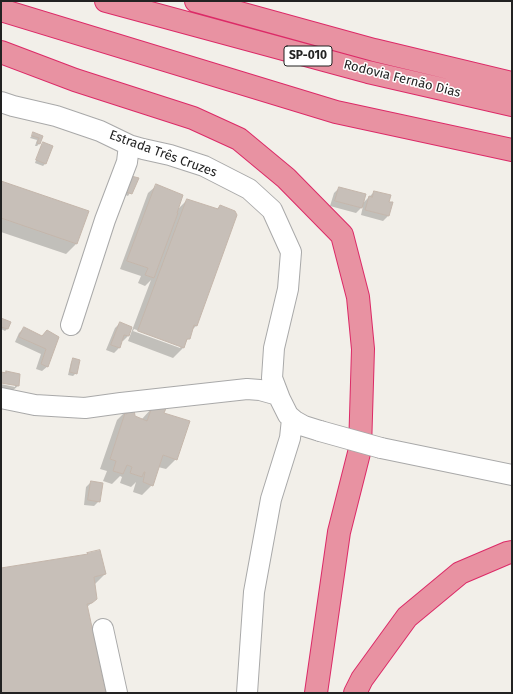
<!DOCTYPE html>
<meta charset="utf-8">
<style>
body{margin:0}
#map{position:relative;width:513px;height:694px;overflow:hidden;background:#f2efe9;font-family:"Fira Sans",sans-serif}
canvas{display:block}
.frame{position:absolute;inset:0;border:2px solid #222;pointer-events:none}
</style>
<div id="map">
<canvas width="513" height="694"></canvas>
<div class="frame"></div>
</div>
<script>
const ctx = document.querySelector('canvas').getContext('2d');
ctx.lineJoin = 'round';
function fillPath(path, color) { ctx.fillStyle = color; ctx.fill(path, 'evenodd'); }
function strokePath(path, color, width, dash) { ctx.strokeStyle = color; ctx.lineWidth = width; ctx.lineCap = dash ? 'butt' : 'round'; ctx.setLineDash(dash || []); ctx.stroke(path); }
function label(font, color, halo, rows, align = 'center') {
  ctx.font = font + ' "Fira Sans",sans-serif'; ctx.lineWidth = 3; ctx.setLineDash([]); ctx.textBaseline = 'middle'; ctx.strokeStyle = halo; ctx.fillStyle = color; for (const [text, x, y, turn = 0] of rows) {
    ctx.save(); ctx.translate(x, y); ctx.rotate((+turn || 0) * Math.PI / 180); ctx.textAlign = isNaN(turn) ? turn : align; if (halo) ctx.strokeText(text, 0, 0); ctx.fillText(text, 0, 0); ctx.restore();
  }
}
const shadow = new Path2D(`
 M33 134 42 137 39 144 37 146H35L37 140 30 138Z
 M43 144 45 164 43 166 35 163 41 146Z
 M138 179 128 196 121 193Z
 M1 182 76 244 66 254 1 232Z
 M156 186 177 210 187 200 216 210 220 206 196 326 192 330 183 348 173 358 128 341 151 280 145 286 138 283 141 276 120 269 148 193ZM134 329 181 346 180 348 133 331Z
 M339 188 365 195 362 204 374 192 388 203H392L388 216 383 221 361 215 363 206 356 213 330 206 334 193Z
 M1 319 8 328 5 331 1 329Z
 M120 323 128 336 123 341 121 340 119 348 114 353 106 350 115 328Z
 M24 328 41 337 47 331 48 366 42 371 36 369 41 354 15 342 19 333Z
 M73 359 76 373 73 376 68 375 71 362Z
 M6 372 19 375 18 386 12 391 1 389V384L15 387V385L1 382V373Z
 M152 408 163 413 176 459 166 469 158 467 152 485 142 495 133 492 136 482 131 487 120 483 122 477 120 476 112 484 103 481 107 471 100 469 117 420 127 410 134 417 141 420Z
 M91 482 99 501 94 506 84 505 86 487Z
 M88 553 105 574 95 584 96 599 86 608 105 693H1V569L86 556Z`);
const building = new Path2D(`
 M33 132 43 136 40 144 37 143 39 138 32 136Z
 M43 142 53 146 46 164 36 160Z
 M131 176 139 178 132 194 123 191Z
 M1 181 89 211 77 244 1 218Z
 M156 184 183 195 177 213H178L154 278 145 275 148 268 127 261Z
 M339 187 366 194 362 208 335 201Z
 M374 191 391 195 389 202H393L389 216 365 210 369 196 372 197Z
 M187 199 218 209 220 205 235 211 237 215 197 326 194 325 190 339H187L184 348 138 331Z
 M1 318 11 322 8 329 1 327Z
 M120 322 132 327 129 336 124 335 120 348 111 345Z
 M24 327 42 336 47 330 59 337 48 367 41 364 46 349 19 337Z
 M73 358 80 360 77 374 70 372Z
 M6 371 20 374 19 386 1 383V372L6 373Z
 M167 406 164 413 190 421 177 460 163 455 153 486 143 482 145 472H144L142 477 130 473 132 467 127 465 123 474 113 471 116 461 110 459 125 413 127 414V409H134L135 416 147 421 152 407Z
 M91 481 103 483 100 502 88 500Z
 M100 550 106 574 94 577 97 599 92 603 87 604 106 693H1V568L88 554 87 553Z`);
const minor = new Path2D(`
 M1 102 13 106 56 116 100 131 129 145 143 149 170 155 204 166 249 189 272 210 291 252 288 289 274 348 272 378 280 399 288 415 295 421 304 426 320 431
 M71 325 105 220 127 162 129 145
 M1 398 35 405 85 408 121 403 247 389 260 390 278 395
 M381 448 512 475
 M103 629 117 693
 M247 693 254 592 271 499 290 438 292 419`);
const highway = new Path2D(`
 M106 1 368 72 512 105
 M196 1 374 50 512 83
 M1 10 336 112 512 150
 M1 52 75 80 193 118 239 139 286 178 342 235 358 297 363 349 360 449 339 532 316 693
 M355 693 362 679 407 617 460 573 507 553 512 552`);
const minorBridge = new Path2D(`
 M320 431 381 448`);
const shields = [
 [308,56,48]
];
const shieldNames = [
 ["SP-010",308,56]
];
const streetNames = [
 ["Rodovia Fernão Dias",402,79,14],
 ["Estrada Três Cruzes",163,154,20]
];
fillPath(shadow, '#0003');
fillPath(building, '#c7bfb8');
strokePath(building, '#c4b6ab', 1);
strokePath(minor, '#a9a9a9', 22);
strokePath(highway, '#dc2a67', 24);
strokePath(minor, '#fff', 20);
strokePath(highway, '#e892a2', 22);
strokePath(minorBridge, '#a9a9a9', 22, []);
strokePath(minorBridge, '#fff', 20);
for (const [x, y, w] of shields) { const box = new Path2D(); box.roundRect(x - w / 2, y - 10, w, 20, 3); ctx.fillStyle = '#fff'; ctx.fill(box); strokePath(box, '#222', 1); }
label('bold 12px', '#222', null, shieldNames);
label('13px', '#222', '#fff', streetNames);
</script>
